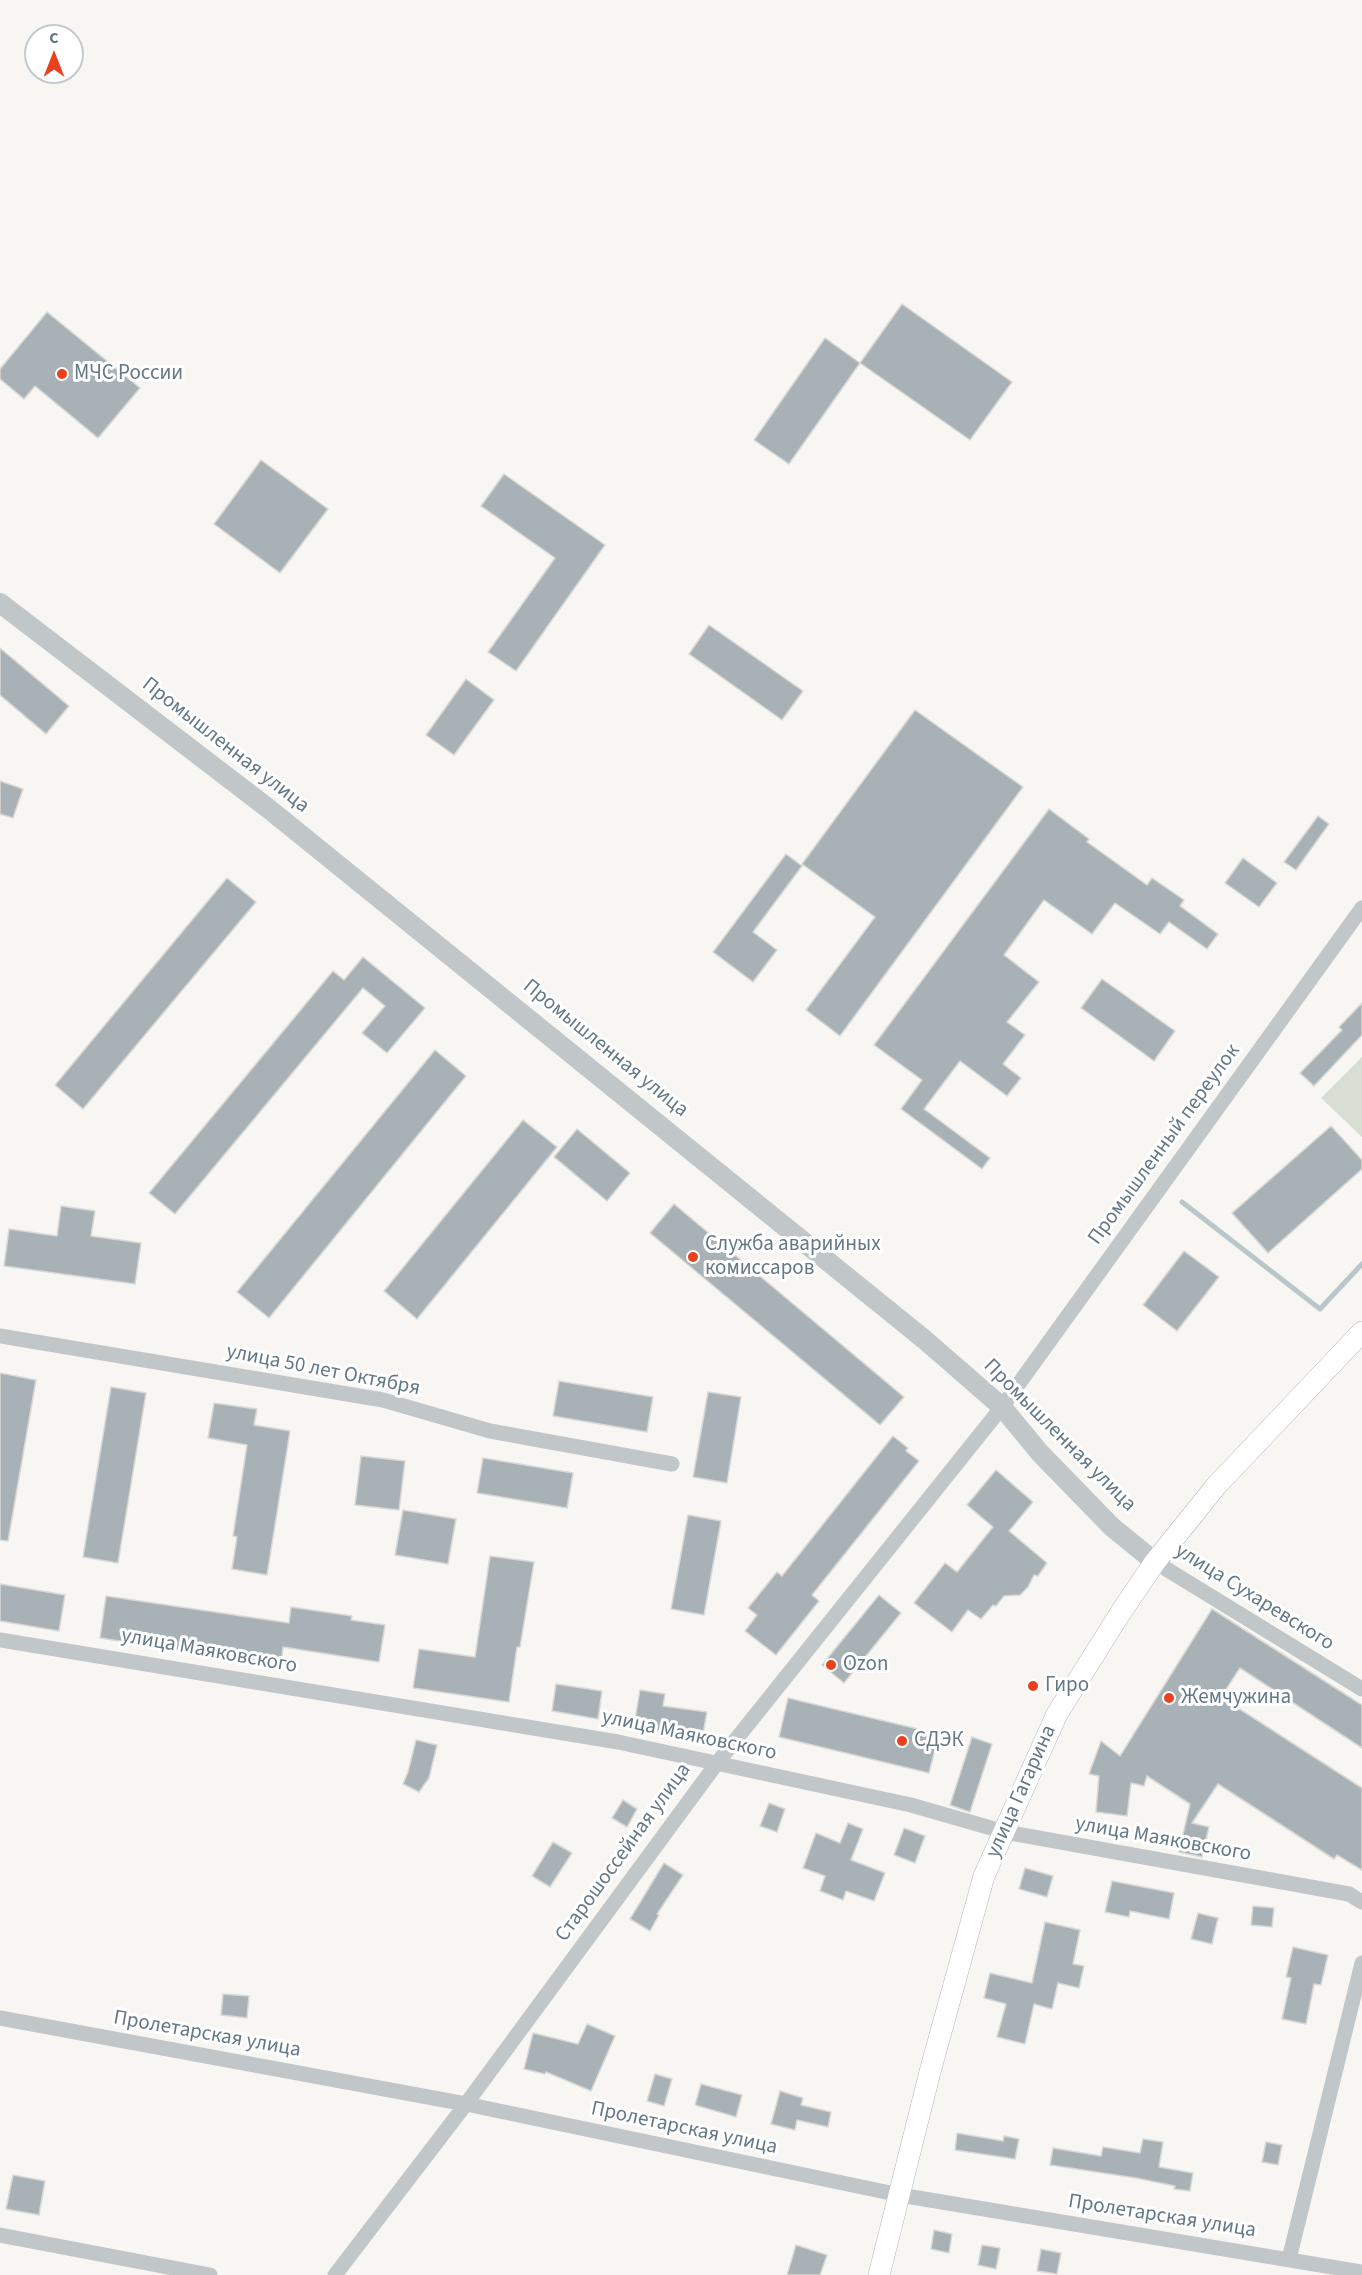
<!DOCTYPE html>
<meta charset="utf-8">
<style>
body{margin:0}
#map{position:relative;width:1362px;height:2275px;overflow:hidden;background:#f7f6f3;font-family:"Source Sans 3",sans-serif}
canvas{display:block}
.north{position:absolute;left:24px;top:24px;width:60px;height:60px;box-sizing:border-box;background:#fff;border:2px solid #c1c9ce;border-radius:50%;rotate:0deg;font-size:16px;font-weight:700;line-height:24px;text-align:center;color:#647985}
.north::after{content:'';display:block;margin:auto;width:21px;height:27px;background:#eb401e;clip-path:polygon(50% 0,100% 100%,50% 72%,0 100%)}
</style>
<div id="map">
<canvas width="1362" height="2275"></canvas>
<div class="north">С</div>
</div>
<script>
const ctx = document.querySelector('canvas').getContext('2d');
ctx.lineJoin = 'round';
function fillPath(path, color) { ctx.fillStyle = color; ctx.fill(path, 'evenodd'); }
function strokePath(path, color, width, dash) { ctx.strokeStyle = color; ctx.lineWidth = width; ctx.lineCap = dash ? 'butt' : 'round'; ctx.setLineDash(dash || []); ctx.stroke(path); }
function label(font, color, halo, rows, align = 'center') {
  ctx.font = font + ' "Source Sans 3",sans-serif'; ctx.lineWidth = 6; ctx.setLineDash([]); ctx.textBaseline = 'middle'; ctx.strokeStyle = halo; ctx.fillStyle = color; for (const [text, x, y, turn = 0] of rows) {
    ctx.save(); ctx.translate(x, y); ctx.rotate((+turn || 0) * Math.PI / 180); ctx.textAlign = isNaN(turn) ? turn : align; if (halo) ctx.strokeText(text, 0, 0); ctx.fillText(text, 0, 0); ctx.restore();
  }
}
const green = new Path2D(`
 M1362 1057V1137L1321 1098Z`);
const stream = new Path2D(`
 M1182 1202 1320 1309 1362 1264`);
const building = new Path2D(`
 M902 304 1012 382 970 440 860 363Z
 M47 312 140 388 98 438 35 386 24 399 0 379V369Z
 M825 338 860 363 789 464 754 440Z
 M261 460 328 509 280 573 214 524Z
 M504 474 605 545 516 671 488 652 555 558 481 506Z
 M709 625 803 691 782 720 689 654Z
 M0 648 69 706 46 734 0 695Z
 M466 679 494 700 454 755 426 735Z
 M915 710 1023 787 840 1036 806 1010 875 917 802 864Z
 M0 781 23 789 13 818 0 814Z
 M1049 809 1089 839 1087 842 1147 885 1152 878 1184 900 1180 906 1218 934 1207 949 1169 922 1160 934 1115 903 1092 934 1044 900 1004 955 1039 982 1007 1022 1025 1035 1003 1064 1021 1078 1007 1096 960 1061 924 1109 990 1158 982 1169 901 1109 922 1080 874 1045Z
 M1318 816 1329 824 1296 870 1284 862Z
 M786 854 802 866 753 932 777 950 753 982 713 952Z
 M1243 858 1277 883 1259 907 1225 883Z
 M227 878 256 902 83 1109 55 1085Z
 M363 957 425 1008 387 1053 362 1033 385 1006 363 988 175 1214 149 1193 333 971 344 980Z
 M1102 979 1175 1031 1154 1061 1081 1008Z
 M1362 1003V1035L1314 1086 1300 1073 1342 1030 1339 1027Z
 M435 1050 466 1076 269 1318 237 1292Z
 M523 1120 557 1147 417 1319 384 1291Z
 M1331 1126 1362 1160V1169L1268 1253 1232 1213Z
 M577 1129 630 1173 607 1201 554 1157Z
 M674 1204 904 1397 880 1425 650 1233Z
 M61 1206 95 1211 91 1236 141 1243 135 1284 4 1266 9 1229 57 1236Z
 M1184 1251 1219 1277 1177 1331 1143 1305Z
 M0 1373 36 1380 8 1541 0 1540Z
 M559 1381 653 1397 647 1432 553 1416Z
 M111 1387 146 1393 118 1563 83 1557Z
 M708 1392 741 1397 727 1483 693 1477Z
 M214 1403 257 1409 254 1425 290 1431 267 1575 232 1569 237 1537 233 1536 247 1445 208 1438Z
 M893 1436 908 1448 906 1451 919 1461 812 1595 819 1601 776 1655 745 1631 757 1615 748 1608 777 1572 782 1576Z
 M361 1456 405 1461 399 1510 355 1505Z
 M483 1458 573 1473 567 1508 477 1493Z
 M996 1470 1033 1502 1009 1531 1047 1563 1038 1576 1034 1575 1028 1587 1020 1595 1004 1596 996 1606 993 1605 981 1619 968 1610 952 1632 914 1603 945 1563 957 1572 993 1527 967 1505Z
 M403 1510 456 1519 448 1564 395 1555Z
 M688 1515 721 1521 704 1615 671 1609Z
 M490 1556 534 1562 520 1647H517L509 1702 413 1688 419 1649 475 1657Z
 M0 1584 65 1595 59 1631 0 1621Z
 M879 1595 901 1613 844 1683 822 1665Z
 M106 1596 289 1623 291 1607 352 1616 351 1620 385 1625 379 1662 283 1647 281 1665 100 1638Z
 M1212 1609 1362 1705V1748L1240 1668 1221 1697 1362 1788V1870L1337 1855 1334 1859 1218 1784 1192 1823 1209 1827 1202 1857 1179 1852 1190 1804 1147 1776 1144 1786 1131 1783 1127 1816 1096 1812 1099 1776 1089 1774 1101 1741 1120 1756Z
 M556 1684 602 1691 598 1719 552 1711Z
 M640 1690 665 1694 663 1706 707 1712 702 1739 634 1726Z
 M788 1698 939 1734 929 1773 779 1737Z
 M972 1737 992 1744 970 1812 950 1805Z
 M416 1740 437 1745 429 1778 419 1792 403 1784 408 1772Z
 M623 1800 637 1809 627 1827 612 1818Z
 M769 1803 785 1809 777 1832 760 1826Z
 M848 1823 863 1829 851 1860 885 1873 874 1901 846 1891 843 1900 820 1891 825 1876 803 1868 816 1833 840 1843Z
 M904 1828 925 1836 915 1863 894 1855Z
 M553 1842 572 1853 550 1887 532 1876Z
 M664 1863 683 1875 657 1914 659 1915 650 1931 630 1919Z
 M1025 1868 1053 1876 1047 1897 1019 1889Z
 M1112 1881 1174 1893 1169 1919 1130 1911 1129 1917 1105 1912Z
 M1253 1906 1274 1908 1272 1927 1251 1925Z
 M1198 1913 1218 1918 1212 1944 1191 1939Z
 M1045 1922 1080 1930 1073 1964 1084 1966 1079 1988 1058 1983 1052 2009 1034 2004 1025 2044 997 2037 1006 2004 984 1998 990 1973 1032 1983Z
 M1293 1947 1328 1955 1321 1985 1314 1984 1306 2024 1282 2019 1291 1978 1286 1977Z
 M223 1994 249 1996 247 2018 221 2015Z
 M587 2024 615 2036 591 2091 546 2072 545 2074 524 2069 533 2033 578 2044Z
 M655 2074 672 2079 664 2106 647 2101Z
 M701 2084 742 2095 736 2117 695 2105Z
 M780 2091 803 2098 801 2105 831 2112 828 2127 797 2120 795 2130 771 2124Z
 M957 2133 1003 2141 1004 2136 1019 2139 1015 2159 955 2150Z
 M1143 2139 1163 2142 1159 2167 1193 2173 1190 2191 1174 2189 1175 2186 1136 2178 1050 2165 1053 2148 1101 2156 1103 2147 1140 2153Z
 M1266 2142 1282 2145 1278 2165 1262 2162Z
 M13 2175 45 2181 39 2215 6 2209Z
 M934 2230 952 2234 949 2253 931 2249Z
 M796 2245 827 2255 820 2275H787Z
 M982 2245 1000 2248 996 2269 978 2265Z
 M1041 2249 1061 2253 1057 2274 1037 2271Z`);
const minor = new Path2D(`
 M0 1336 383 1400 490 1431 672 1464
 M1155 1562 1362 1689
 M0 1640 618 1742 911 1805 1005 1832 1349 1894 1362 1902
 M0 2018 466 2104 900 2195 1362 2272
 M0 2235 210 2275
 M1289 2259 1362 1963
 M335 2275 466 2104 717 1763 1002 1407 1362 908`);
const tertiary = new Path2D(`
 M0 603 269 809 925 1340 1002 1407 1040 1453 1112 1527 1155 1562`);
const secondary = new Path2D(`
 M879 2275 931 2068 984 1876 1057 1714 1121 1612 1155 1562 1216 1486 1362 1332`);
const markers = [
 [62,374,6,"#eb401e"],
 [693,1257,6,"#eb401e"],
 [831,1665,6,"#eb401e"],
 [1033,1686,6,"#eb401e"],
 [1169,1698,6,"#eb401e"],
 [902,1741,6,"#eb401e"]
];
const poiNames = [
 ["МЧС России",74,374],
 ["Служба аварийных",705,1245],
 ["комиссаров",705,1269],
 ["Ozon",843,1665],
 ["Гиро",1045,1686],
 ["Жемчужина",1181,1698],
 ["СДЭК",914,1741]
];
const streetNames = [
 ["Промышленная улица",225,746,38],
 ["Промышленная улица",605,1049,39],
 ["Промышленный переулок",1165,1145,-54],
 ["улица 50 лет Октября",323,1371,11],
 ["Промышленная улица",1059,1436,45],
 ["улица Сухаревского",1254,1598,32],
 ["улица Маяковского",209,1652,10],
 ["улица Маяковского",689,1736,12],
 ["улица Гагарина",1022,1792,-66],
 ["улица Маяковского",1163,1840,10],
 ["Старошоссейная улица",624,1853,-54],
 ["Пролетарская улица",207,2035,10],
 ["Пролетарская улица",684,2129,12],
 ["Пролетарская улица",1162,2217,9]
];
fillPath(green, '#d8ded4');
strokePath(stream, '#b9c7ca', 5);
fillPath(building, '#a8b2b6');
strokePath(building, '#d8d8d5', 1.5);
strokePath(secondary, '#b4babe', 22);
strokePath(minor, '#c1c7c9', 15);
strokePath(tertiary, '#c1c7c9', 20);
strokePath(secondary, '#fff', 21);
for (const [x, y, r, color] of markers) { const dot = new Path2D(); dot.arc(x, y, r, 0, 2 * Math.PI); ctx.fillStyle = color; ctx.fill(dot); strokePath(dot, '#fff', 2); }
label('21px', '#647985', '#fff', poiNames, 'left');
label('21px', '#647985', '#fff', streetNames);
</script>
